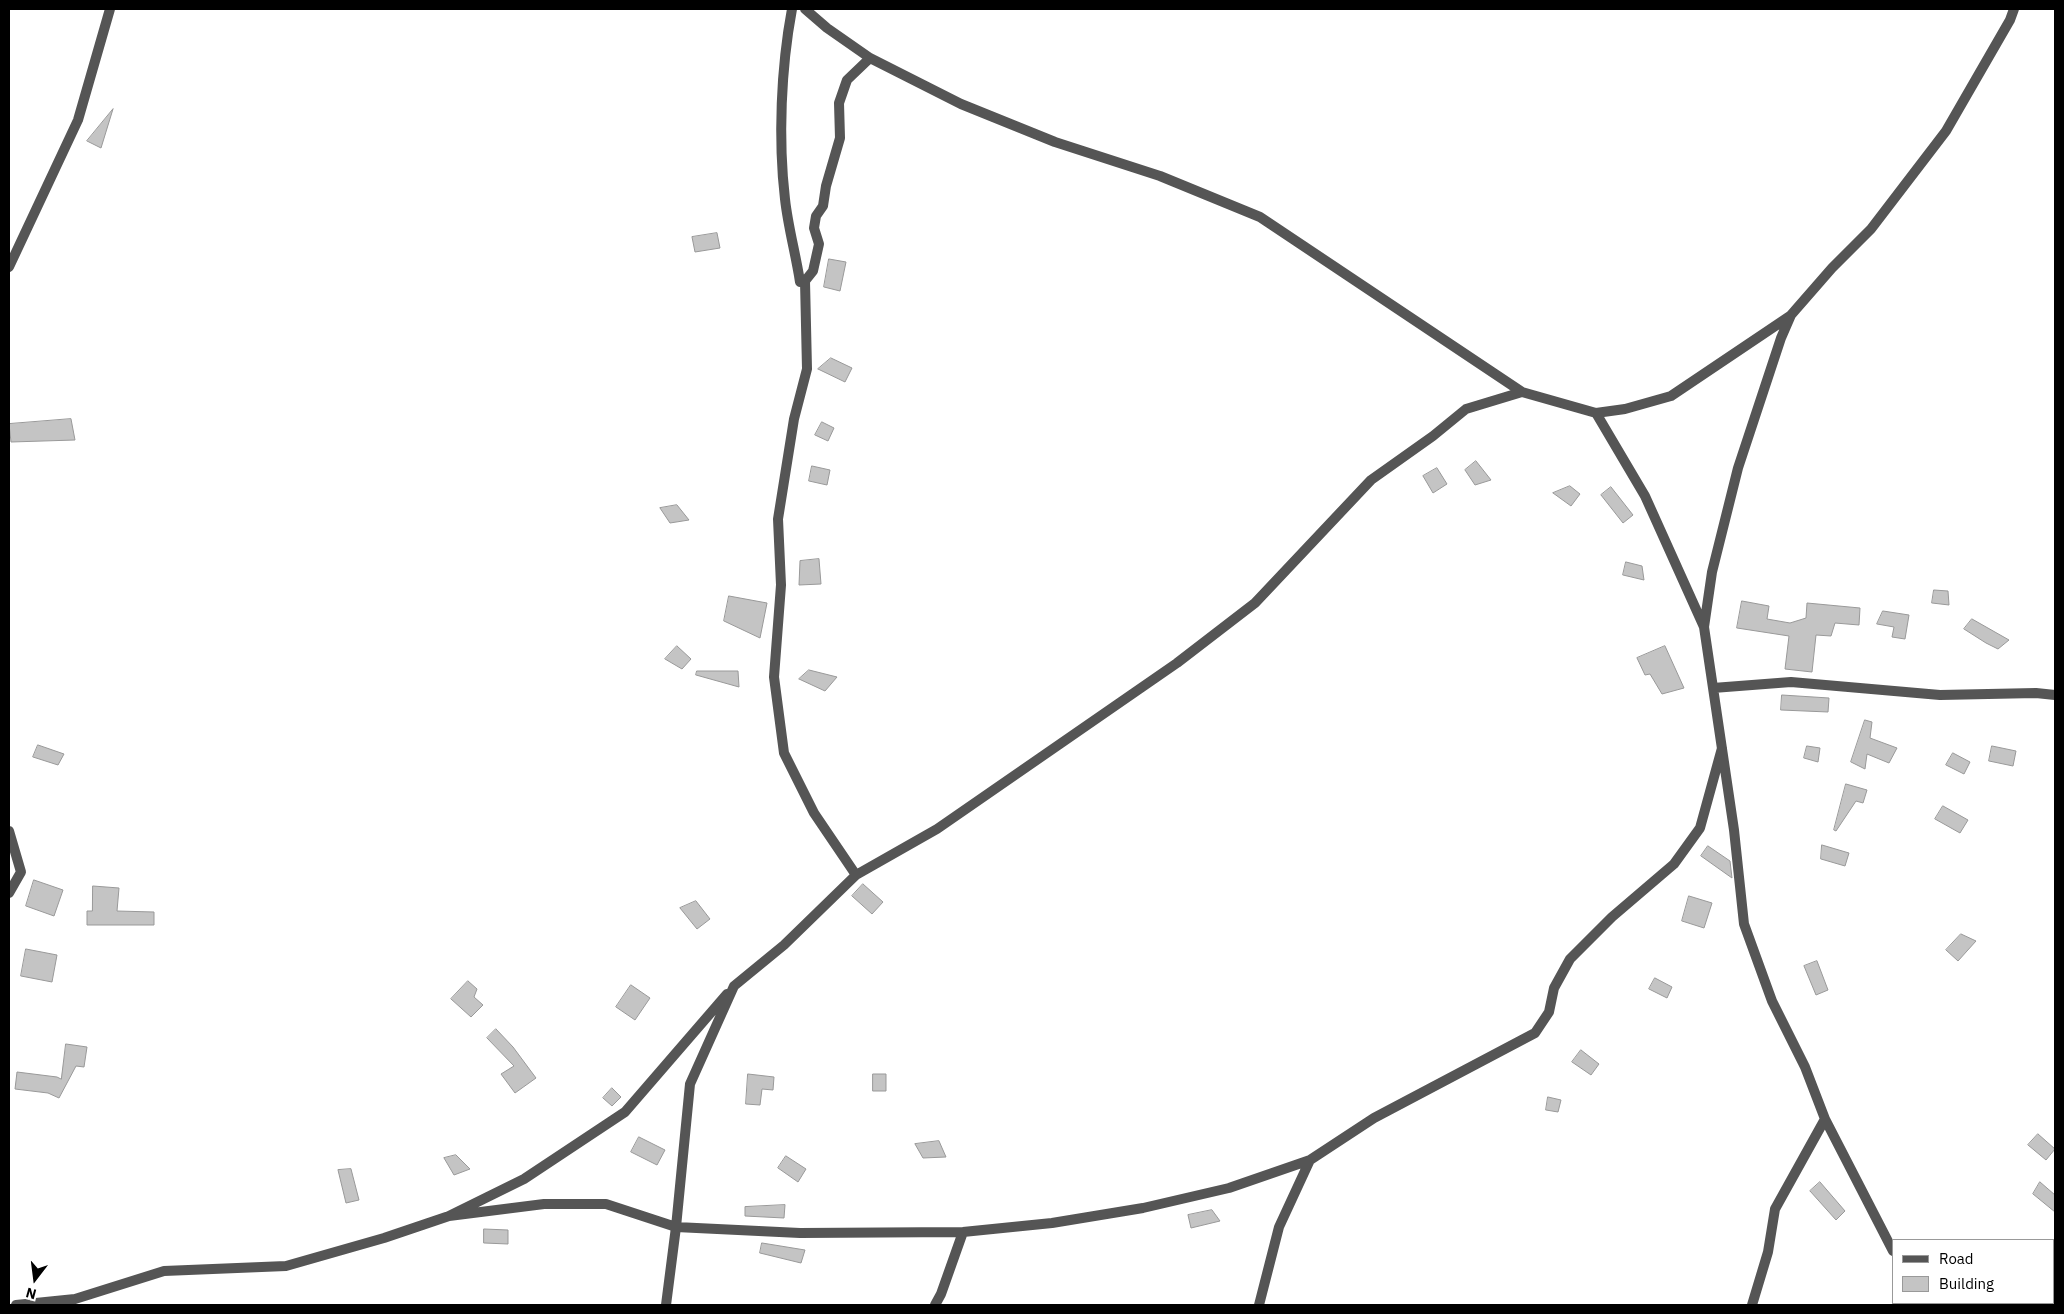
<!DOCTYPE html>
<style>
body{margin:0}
#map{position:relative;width:2064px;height:1314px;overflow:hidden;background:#fff;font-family:"IBM Plex Sans",sans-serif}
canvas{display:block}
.frame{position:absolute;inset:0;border:10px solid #000;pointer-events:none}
.legend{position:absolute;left:1892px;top:1239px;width:162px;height:65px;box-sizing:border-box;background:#fff;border:1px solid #999;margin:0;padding:6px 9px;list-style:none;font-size:15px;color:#000}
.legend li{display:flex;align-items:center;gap:10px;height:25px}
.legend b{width:25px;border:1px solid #999}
.north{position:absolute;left:10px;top:1254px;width:50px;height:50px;-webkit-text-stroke:4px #fff;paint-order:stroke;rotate:195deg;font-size:14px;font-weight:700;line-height:20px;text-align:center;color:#000}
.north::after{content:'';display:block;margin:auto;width:18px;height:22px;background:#000;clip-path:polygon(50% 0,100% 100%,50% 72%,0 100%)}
</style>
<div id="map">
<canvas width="2064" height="1314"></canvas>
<div class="frame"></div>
<ul class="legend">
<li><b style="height:6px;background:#555"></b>Road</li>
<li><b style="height:14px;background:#c4c4c4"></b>Building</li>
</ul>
<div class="north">N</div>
</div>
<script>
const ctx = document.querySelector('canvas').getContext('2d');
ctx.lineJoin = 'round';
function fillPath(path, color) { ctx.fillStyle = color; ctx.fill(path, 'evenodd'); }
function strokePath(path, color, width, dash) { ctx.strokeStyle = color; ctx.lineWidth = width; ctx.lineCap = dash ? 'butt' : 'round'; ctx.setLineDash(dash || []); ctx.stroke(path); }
const building = new Path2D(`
 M113 109 101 148 87 141Z
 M717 233 720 248 695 252 692 237Z
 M829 259 846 262 840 291 824 287Z
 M831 358 852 368 845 382 818 369Z
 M71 419 75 440 11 442 9 424Z
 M822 422 834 428 828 441 815 435Z
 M1476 461 1491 480 1475 485 1465 470Z
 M812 466 830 470 827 485 809 481Z
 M1437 468 1447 484 1433 493 1423 476Z
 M1570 486 1580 494 1571 506 1553 493Z
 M1611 487 1633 515 1623 523 1601 495Z
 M677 505 689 520 670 523 660 508Z
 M819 559 821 584 799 585 800 561Z
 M1626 562 1642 566 1644 580 1623 575Z
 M1934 590 1948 591 1949 605 1932 603Z
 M729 596 767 603 760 638 724 621Z
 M1742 601 1769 606 1767 619 1790 623 1806 618 1807 603 1860 608 1859 625 1835 623 1831 636 1816 635 1812 672 1785 669 1789 636 1737 628Z
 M1883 611 1909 615 1905 639 1892 637 1894 627 1877 624Z
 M1972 619 2009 640 1998 649 1986 643 1964 629Z
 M677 646 691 659 682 669 665 659Z
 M1665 646 1684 688 1662 694 1650 674 1645 675 1637 658Z
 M809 670 837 677 825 691 799 679Z
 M697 671H738L739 687 696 675Z
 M1782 695 1829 698 1828 712 1781 710Z
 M1865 720 1872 722 1870 738 1897 748 1889 763 1867 754 1865 769 1851 762Z
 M38 745 64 754 58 765 33 757Z
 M1807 746 1820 748 1818 762 1804 758Z
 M1992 746 2016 751 2013 766 1989 761Z
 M1953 753 1970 762 1964 774 1946 765Z
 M1846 784 1867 790 1863 803 1856 801 1836 831 1834 830Z
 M1943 806 1968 820 1960 833 1935 819Z
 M1822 845 1849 853 1845 866 1821 859Z
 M1708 846 1730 861 1732 878 1701 856Z
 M34 880 63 890 54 916 26 906Z
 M863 884 883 902 872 914 852 896Z
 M93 886 119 888 117 911 154 912V925H87V911H92Z
 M1689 896 1712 903 1704 928 1682 921Z
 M696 901 710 919 697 929 680 908Z
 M1961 934 1976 941 1958 961 1946 950Z
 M26 949 57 955 52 982 21 976Z
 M1817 961 1828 990 1816 995 1804 966Z
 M1655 978 1672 987 1667 998 1649 989Z
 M468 981 477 989 474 997 483 1005 471 1017 451 999Z
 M631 985 650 998 635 1020 616 1007Z
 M496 1029 513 1047 536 1078 515 1093 501 1074 514 1066 487 1038Z
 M66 1044 87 1047 84 1067 76 1066 59 1098 48 1093 15 1089 17 1072 57 1077 61 1079Z
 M1581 1050 1599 1064 1591 1075 1572 1062Z
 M748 1074 774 1077 773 1090 762 1089 760 1105 746 1104Z
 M873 1074H886V1091H873Z
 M612 1088 621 1097 612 1106 603 1098Z
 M1548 1097 1561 1100 1558 1112 1546 1110Z
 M2038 1134 2055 1149 2046 1160 2028 1145Z
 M639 1137 665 1150 657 1165 631 1152Z
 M939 1141 946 1157 923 1158 915 1144Z
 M456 1155 470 1169 454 1175 444 1158Z
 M786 1156 806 1169 798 1182 778 1168Z
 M351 1169 359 1200 346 1203 338 1170Z
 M1820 1182 1845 1211 1836 1220 1810 1191Z
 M2040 1182 2055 1195V1212L2033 1194Z
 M785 1205 784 1218 745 1216V1207Z
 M1212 1210 1220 1221 1191 1228 1188 1215Z
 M484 1229 508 1230V1244L484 1243Z
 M762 1243 805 1250 801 1263 760 1253Z`);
const street = new Path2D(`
 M792 9C781 68 778 139 785 199 788 227 796 255 800 282L805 281 813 271 819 244 814 228 816 216 823 206 826 186 840 138 839 103 847 80 870 58
 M805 9 827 28 870 58 961 104 1055 142 1160 176 1260 217 1522 392 1596 413
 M9 267 78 120 110 9
 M805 281 807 369 794 419 778 519 781 585 774 677 784 753 814 813 856 875
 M1704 627 1645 496 1596 413 1625 409 1671 396 1790 316
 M1713 688 1791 682 1940 695 2036 693 2055 695
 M9 831 21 872 9 893
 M1825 1119 1805 1067 1772 1001 1744 924 1734 830 1704 627 1712 572 1738 468 1781 338 1791 315 1832 268 1871 229 1946 131 2010 20 2014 9
 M449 1216 544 1204H606L676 1227 800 1233 963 1232 1052 1223 1143 1208 1229 1188 1310 1160 1374 1118 1535 1033 1549 1012 1554 988 1570 959 1612 917 1674 864 1700 828 1722 748
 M1938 1303 1940 1305
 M16 1305 75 1299 164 1271 286 1266 384 1238 449 1216 524 1179 625 1112 727 994
 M666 1305 676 1227 690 1084 734 986 784 945 856 875 937 829 1177 663 1255 603 1371 480 1433 436 1466 409 1522 392
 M935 1305 941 1294 963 1232
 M1259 1305 1279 1227 1310 1160
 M1752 1305 1768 1252 1775 1209 1825 1119 1893 1251`);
fillPath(building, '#c4c4c4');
strokePath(building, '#999', 1);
strokePath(street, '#555', 10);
</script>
